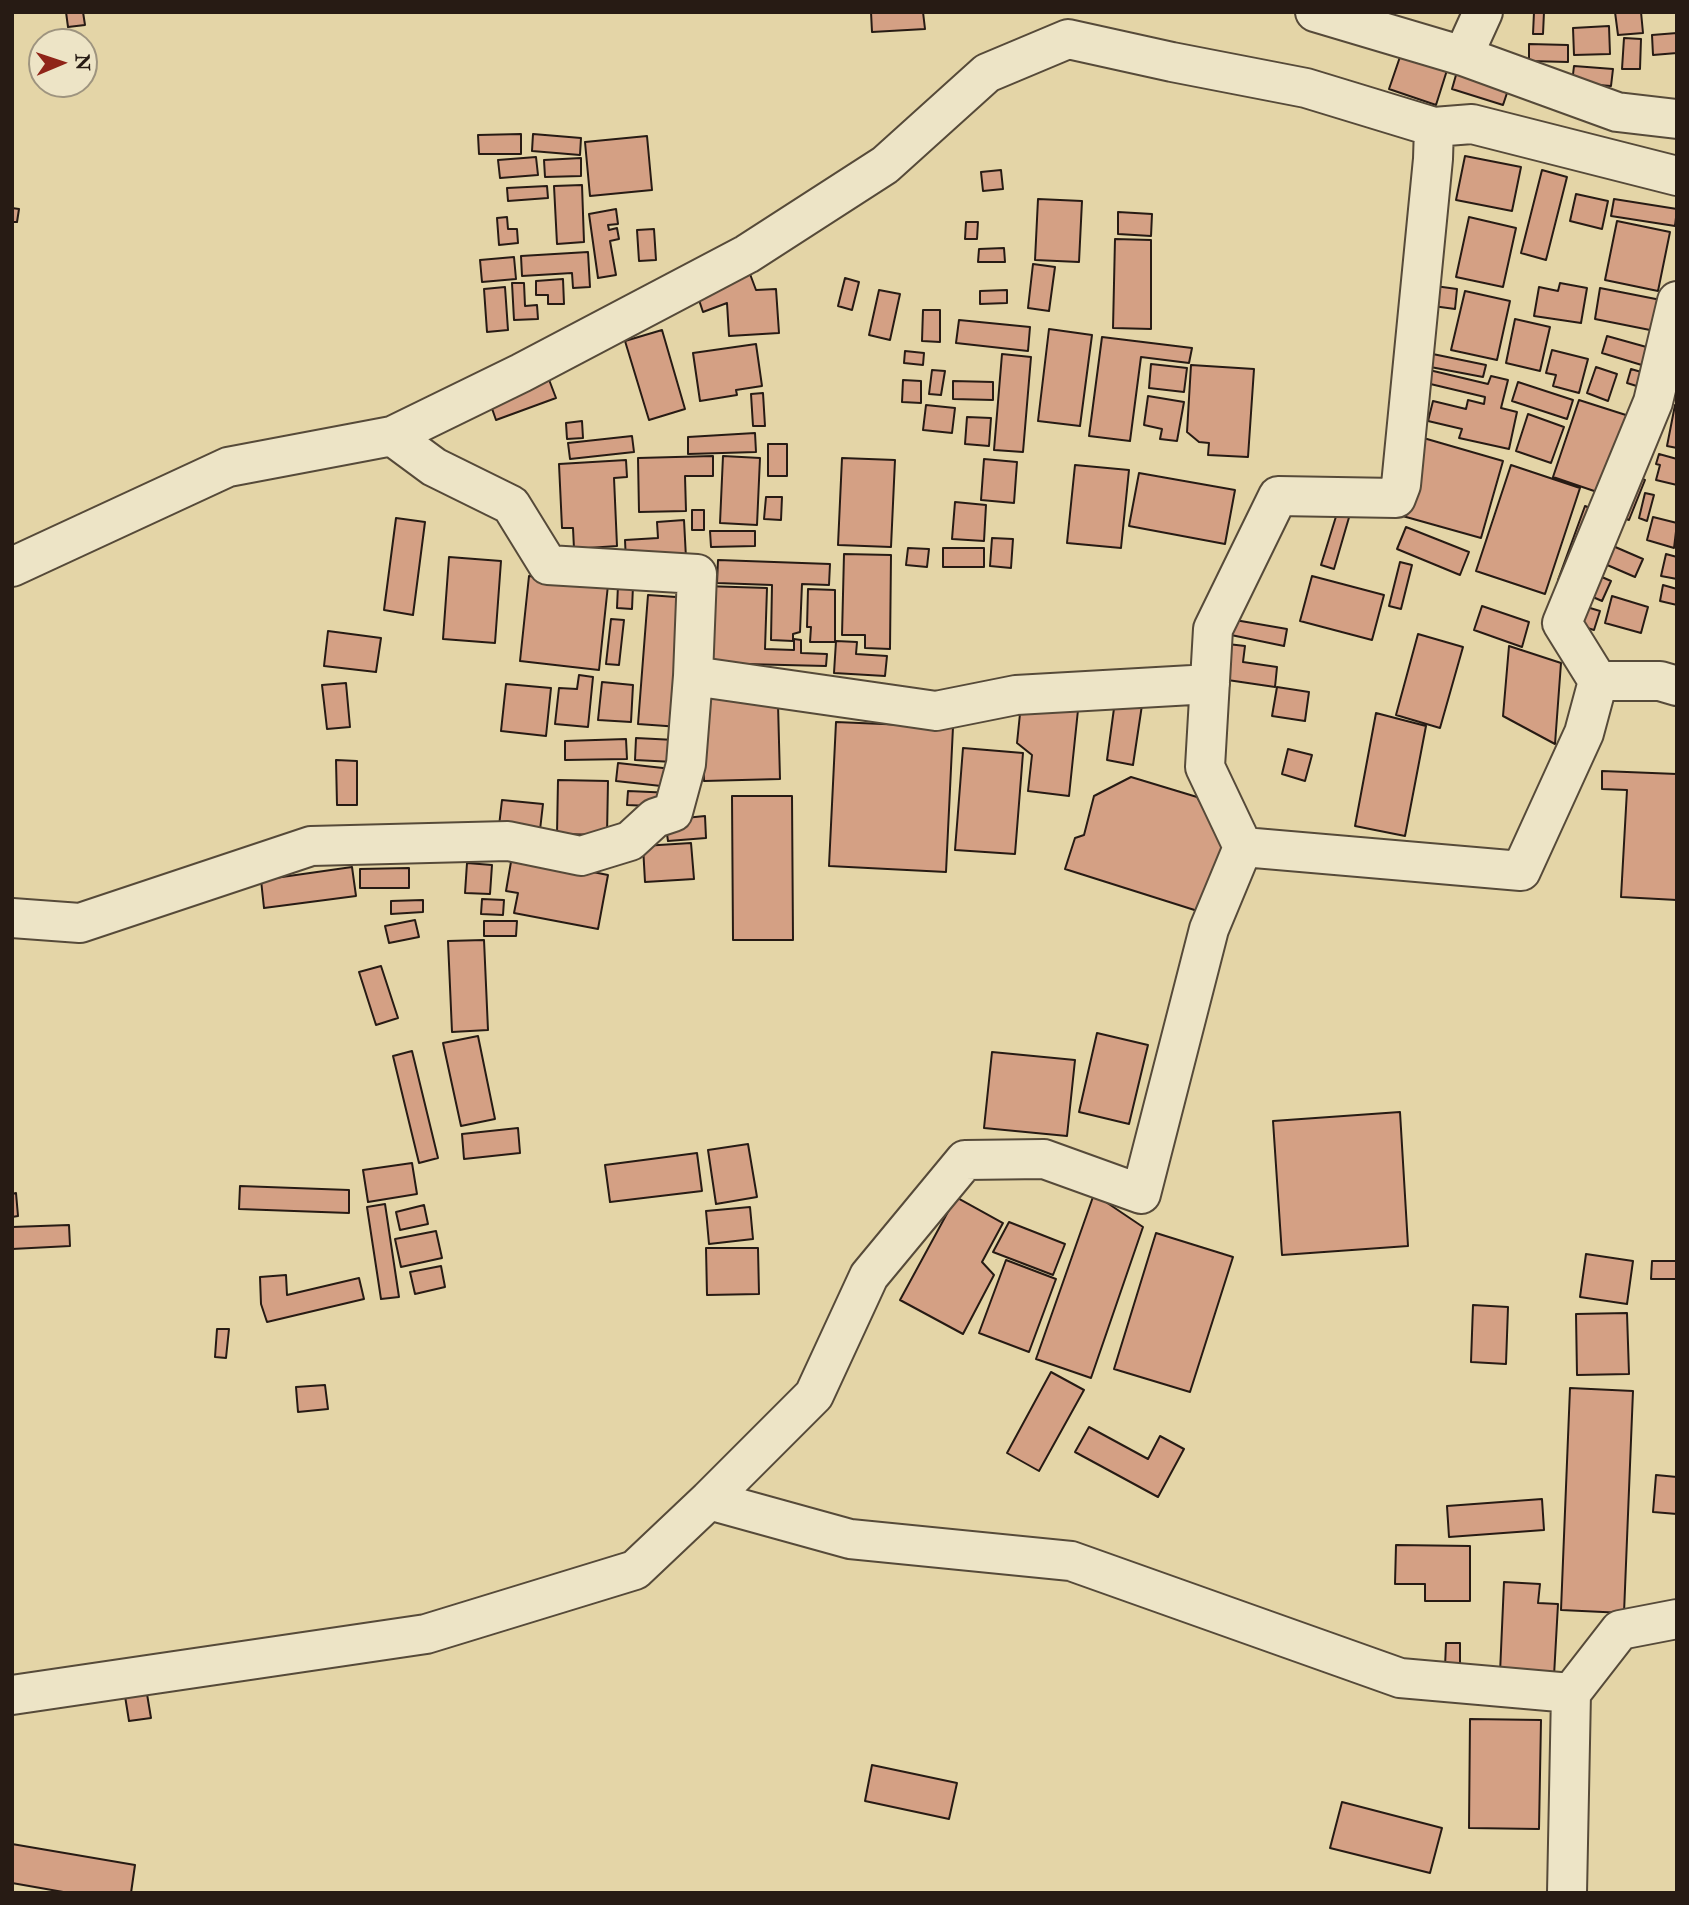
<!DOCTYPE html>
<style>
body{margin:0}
#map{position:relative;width:1689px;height:1905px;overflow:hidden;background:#e4d5a7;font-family:"IM FELL Double Pica",serif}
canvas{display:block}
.frame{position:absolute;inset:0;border:14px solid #271b14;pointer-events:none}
.north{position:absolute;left:28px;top:28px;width:70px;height:70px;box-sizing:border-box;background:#ede4c6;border:2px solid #9e947f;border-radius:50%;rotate:88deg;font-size:19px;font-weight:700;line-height:28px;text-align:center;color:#271b14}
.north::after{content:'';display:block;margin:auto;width:24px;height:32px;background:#8f2418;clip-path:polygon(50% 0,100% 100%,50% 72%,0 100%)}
</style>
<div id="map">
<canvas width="1689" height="1905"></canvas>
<div class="frame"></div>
<div class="north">N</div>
</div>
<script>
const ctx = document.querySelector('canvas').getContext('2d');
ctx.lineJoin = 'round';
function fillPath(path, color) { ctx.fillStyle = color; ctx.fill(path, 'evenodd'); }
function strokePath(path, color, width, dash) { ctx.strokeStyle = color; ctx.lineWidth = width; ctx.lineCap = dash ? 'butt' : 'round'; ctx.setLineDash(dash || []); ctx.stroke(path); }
const building = new Path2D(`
 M66 12H83L85 25 68 27Z
 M871 12H923L925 29 872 32Z
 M1534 12H1544L1543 34H1533Z
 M1615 12H1641L1643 33 1618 35Z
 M1609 26 1610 54 1574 55 1573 28Z
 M1677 33V53L1653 55 1652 35Z
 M1624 38 1641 39 1640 69H1622Z
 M1529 44 1568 45V62L1529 61Z
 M1402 51 1448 67 1436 105 1389 89Z
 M1574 66 1613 69 1611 86 1572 83Z
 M1458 68 1510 84 1503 105 1452 89Z
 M521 134V154H479L478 135Z
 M533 134 581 138 580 155 532 151Z
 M647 136 652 190 590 196 585 142Z
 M1465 156 1521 167 1512 211 1456 200Z
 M536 157 538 175 500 178 498 160Z
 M581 158V176L545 177 544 160Z
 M1001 170 1003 189 983 191 981 172Z
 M1542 170 1567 177 1546 260 1521 253Z
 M582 185 584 242 557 244 554 186Z
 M547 186 548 198 508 201 507 188Z
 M1576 194 1608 201 1602 229 1570 221Z
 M1038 199 1082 201 1079 262 1035 260Z
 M1614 199 1677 209 1675 226 1611 216Z
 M12 208 19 209 17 222H12Z
 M616 209 618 224 608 225 609 230 617 228 619 239 610 241 616 275 598 278 589 214Z
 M1118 212 1152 214 1151 236 1118 234Z
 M507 217 508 229H517L518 243 499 245 497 218Z
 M1469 217 1516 228 1503 287 1456 277Z
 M1617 221 1670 232 1658 291 1605 280Z
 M966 222H978L977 239H965Z
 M654 229 656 260 639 261 637 230Z
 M1115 239 1151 240V329L1113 328Z
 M1004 248 1005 262H978L979 249Z
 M588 252 590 287 573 288 572 273 522 276 521 256Z
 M514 257 516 279 482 282 480 260Z
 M1033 264 1055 267 1049 311 1028 308Z
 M750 274 756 290 776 289 779 333 729 336 727 303 703 312 697 294Z
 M845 278 859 282 852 310 838 306Z
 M563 279 564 304H548V295H536V281Z
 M512 283H524L525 306 537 305 538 319 514 320Z
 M1560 283 1587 288 1581 323 1534 316 1539 287 1558 291Z
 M1435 286 1457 289 1455 309 1433 306Z
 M505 287 508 330 487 332 484 289Z
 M1600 288 1666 301 1660 332 1595 319Z
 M879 290 900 294 890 340 869 335Z
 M1007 290V303L980 304V291Z
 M1465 291 1510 301 1497 360 1451 350Z
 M923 310H940V342L922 341Z
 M1515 319 1550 327 1540 371 1506 363Z
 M959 320 1030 327 1028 351 956 343Z
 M1049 329 1092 335 1080 426 1038 421Z
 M662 330 685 409 649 420 625 341Z
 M1607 336 1650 348 1645 366 1602 353Z
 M1102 337 1192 348 1189 363 1141 357 1130 441 1089 436Z
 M756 344 762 386 736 390 737 395 700 401 693 353Z
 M1552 350 1588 359 1579 393 1553 386 1556 375 1546 373Z
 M905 351 924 353 923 365 904 363Z
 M1423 352 1486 365 1483 377 1420 365Z
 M1002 354 1031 357 1023 452 994 450Z
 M1151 364 1187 368 1184 392 1149 388Z
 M1191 365 1254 369 1248 457 1208 455 1209 443 1199 442 1187 432Z
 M1596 367 1617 374 1608 401 1587 393Z
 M1425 369 1488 384 1491 376 1508 380 1501 408 1517 412 1509 449 1459 438 1462 429 1428 421 1433 401 1466 409 1468 400 1484 404 1485 397 1422 382Z
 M1631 369 1648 374 1643 388 1627 383Z
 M932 370 945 371 941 395 929 394Z
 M548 377 556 398 496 420 489 400Z
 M903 380 921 381V403L902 402Z
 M953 381 993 382V400L953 399Z
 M1518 382 1573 400 1567 419 1512 401Z
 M763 393 765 426H753L751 394Z
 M1148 396 1184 402 1177 441 1160 439 1162 429 1144 425Z
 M1579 400 1629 416 1603 494 1553 477Z
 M926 405 955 408 952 433 923 430Z
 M1675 405H1677V448L1667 446Z
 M1528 414 1564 427 1551 463 1516 451Z
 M967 417 991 418 989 446 965 444Z
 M582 421 583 438 567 439 566 423Z
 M755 433 756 452 688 454V437Z
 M632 436 634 452 570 459 568 443Z
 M1420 437 1503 461 1481 538 1399 515Z
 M768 444H787V476H768Z
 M1659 454 1677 459V485L1656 480 1660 465 1656 464Z
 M713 456V476H685L686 511 639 512 638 458Z
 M723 456 760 458 757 525 720 523Z
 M842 458 895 460 891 547 838 545Z
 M984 459 1017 462 1014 503 981 500Z
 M626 460 627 477 614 478 617 546 574 549 573 528H562L559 464Z
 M1075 465 1129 470 1121 548 1067 543Z
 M1511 465 1580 488 1545 594 1476 571Z
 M1139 473 1235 490 1225 544 1129 526Z
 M1629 474 1645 480 1629 520 1612 514Z
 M1645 493 1654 495 1647 521 1639 518Z
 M766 497H782L781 520 764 519Z
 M955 502 986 505 984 541 952 539Z
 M1585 506 1595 510 1567 584 1558 580Z
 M692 510H704V530H692Z
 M1338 510 1350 514 1334 569 1321 565Z
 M1653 517 1677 523 1674 548 1647 540Z
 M396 518 425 522 413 615 384 610Z
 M684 520 686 558 626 562 625 540 658 538 657 522Z
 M1406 527 1469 552 1460 575 1397 549Z
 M710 531H755V546L711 547Z
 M992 538 1013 539 1011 568 990 566Z
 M1606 543 1643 559 1635 577 1598 561Z
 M908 548 929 549 927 567 906 565Z
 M943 548H984V567H943Z
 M844 554 891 555 890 649 865 648V635H842Z
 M1666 554 1677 557V579L1661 576Z
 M449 557 501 561 495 643 443 639Z
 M718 560 830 564 829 585 802 584 800 632 793 634V641L771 640 772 585 717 583Z
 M1400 562 1412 565 1401 609 1389 606Z
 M1595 574 1611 581 1602 601 1586 594Z
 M529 576 608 585 599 670 520 661Z
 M1312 576 1384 595 1372 640 1300 621Z
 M618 585 633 586 632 609 617 608Z
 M1663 585 1677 589V605L1660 601Z
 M704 586 767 588 765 649 794 650V639L801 640V653L827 654 826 666 702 663Z
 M808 589 835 590V642H810L811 627H807Z
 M648 595 690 598 680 727 638 724Z
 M1612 596 1648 607 1641 633 1605 623Z
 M1580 605 1600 611 1594 630 1574 624Z
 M1482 606 1529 622 1522 647 1474 630Z
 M611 619 624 620 619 665 606 664Z
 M1235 620 1287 629 1284 646 1231 635Z
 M328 631 381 638 376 672 324 666Z
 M1418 634 1463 647 1440 728 1396 715Z
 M836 641 857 642 856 654 887 656 885 676 834 673Z
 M1219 643 1245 646 1243 662 1277 667 1275 687 1214 678Z
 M1509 646 1561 663 1555 744 1503 716Z
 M579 675 593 677 588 727 555 724 559 688 577 689Z
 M602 682 633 685 631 722 598 720Z
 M346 683 350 727 327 729 322 685Z
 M506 684 551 688 546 736 501 731Z
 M1277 687 1309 692 1305 721 1272 716Z
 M701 693 778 704 780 779 704 781Z
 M1115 701 1142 705 1133 765 1107 760Z
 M1021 704 1078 710 1069 796 1028 791 1032 755 1017 743Z
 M1376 713 1426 726 1405 836 1355 826Z
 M836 722 953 727 946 872 829 866Z
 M636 738 675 740 674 762 635 760Z
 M626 739 627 759 565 760V741Z
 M963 748 1023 753 1015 854 955 850Z
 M1288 749 1312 755 1305 781 1282 774Z
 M336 760 357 761V805H337Z
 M618 763 672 769 670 787 616 781Z
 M1602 771 1677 774V900L1621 897 1627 790 1602 789Z
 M1131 777 1197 797 1226 845 1204 913 1065 869 1075 838 1084 835 1094 796Z
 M558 780 608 781 607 835 557 834Z
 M628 791 673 793 672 807 627 805Z
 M732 796H792L793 940H733Z
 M502 800 543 804 540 830 499 826Z
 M705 816 706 838 668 841 665 820Z
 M691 843 694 879 645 882 643 846Z
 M512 856 608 875 598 929 514 913 518 893 506 891Z
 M467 863 492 865 490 894 465 893Z
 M352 867 356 896 264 908 261 880Z
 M409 868V888H360V869Z
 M482 899 504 900 503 915 481 914Z
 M423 900V912L391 914V901Z
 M415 920 419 937 389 943 385 926Z
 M484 921H517L516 936H484Z
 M484 940 488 1030 452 1032 448 941Z
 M381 966 398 1018 376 1025 359 972Z
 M1097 1033 1148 1045 1129 1124 1079 1112Z
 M478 1036 495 1119 461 1126 443 1043Z
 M412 1051 438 1158 419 1163 393 1056Z
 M992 1052 1075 1060 1067 1136 984 1128Z
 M1400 1112 1408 1246 1282 1255 1273 1121Z
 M518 1128 520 1153 464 1159 462 1134Z
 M748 1144 757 1197 716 1204 708 1150Z
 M697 1153 702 1191 610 1202 605 1165Z
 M412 1163 417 1194 368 1202 363 1170Z
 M240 1186 349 1190V1213L239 1209Z
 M16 1193 18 1216 12 1217V1194Z
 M1094 1194 1143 1227 1091 1378 1036 1359Z
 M956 1197 1003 1223 982 1262 994 1275 963 1334 900 1300Z
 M385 1204 399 1297 381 1299 367 1207Z
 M424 1205 428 1224 400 1230 396 1212Z
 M750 1207 753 1239 709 1244 706 1211Z
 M1009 1222 1065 1244 1053 1275 993 1252Z
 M69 1225 70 1246 12 1249V1227Z
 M436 1231 442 1258 401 1267 395 1239Z
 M1156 1233 1233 1257 1190 1392 1114 1369Z
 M706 1248H758L759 1294 707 1295Z
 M1586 1254 1633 1261 1627 1304 1580 1297Z
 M1006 1260 1056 1279 1029 1352 979 1333Z
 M1652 1261H1677V1279H1651Z
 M441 1266 445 1287 415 1294 410 1272Z
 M286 1275 287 1295 359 1278 364 1299 267 1322 261 1304 260 1277Z
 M1473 1305 1508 1307 1506 1364 1471 1362Z
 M1627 1313 1629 1374 1577 1375 1576 1314Z
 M217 1329H229L226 1358 215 1357Z
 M1051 1372 1084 1390 1039 1471 1007 1453Z
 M325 1385 328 1409 298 1412 296 1387Z
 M1570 1388 1633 1391 1624 1613 1561 1610Z
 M1089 1427 1148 1459 1160 1436 1184 1449 1158 1497 1075 1452Z
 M1656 1475 1677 1477V1514L1653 1512Z
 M1542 1499 1544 1530 1449 1537 1447 1506Z
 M1396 1545 1470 1546V1601H1425V1584H1395Z
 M1504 1582 1540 1584 1538 1603 1558 1604 1554 1676 1500 1673Z
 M1446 1643H1460V1667H1445Z
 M147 1694 151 1718 129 1721 125 1696Z
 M1470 1719 1541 1720 1539 1829 1469 1828Z
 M872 1765 957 1783 949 1819 865 1801Z
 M1342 1802 1442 1828 1430 1873 1330 1848Z
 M12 1844 135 1865 131 1893H69L12 1883Z`);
const minor = new Path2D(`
 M1315 12 1463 56 1617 112 1677 119
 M1463 56 1483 12
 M392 436 434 467 511 505 548 565 697 574 693 676 936 711 1016 695 1210 684
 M12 567 228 467 392 436 521 373 747 254 885 165 987 73 1068 39 1172 62 1306 88 1434 127 1472 124 1677 176
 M1598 681H1660L1677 686
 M1243 847 1521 871 1584 733 1598 681 1562 623 1653 402 1677 301
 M12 918 80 923 311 846 508 841 581 856 630 841 655 818 673 812 686 764 693 676
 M709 1500 850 1539 1071 1561 1400 1678 1571 1693
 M12 1695 426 1634 635 1570 709 1500 814 1395 869 1276 965 1160 1044 1159 1141 1194 1209 929 1243 847 1205 767 1213 629 1278 496 1396 498 1401 485 1433 159 1434 127
 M1567 1893 1571 1693 1620 1630 1677 1619`);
fillPath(building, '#d4a084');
strokePath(building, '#271b14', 2);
strokePath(minor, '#564a39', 42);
strokePath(minor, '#ede4c6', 38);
</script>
